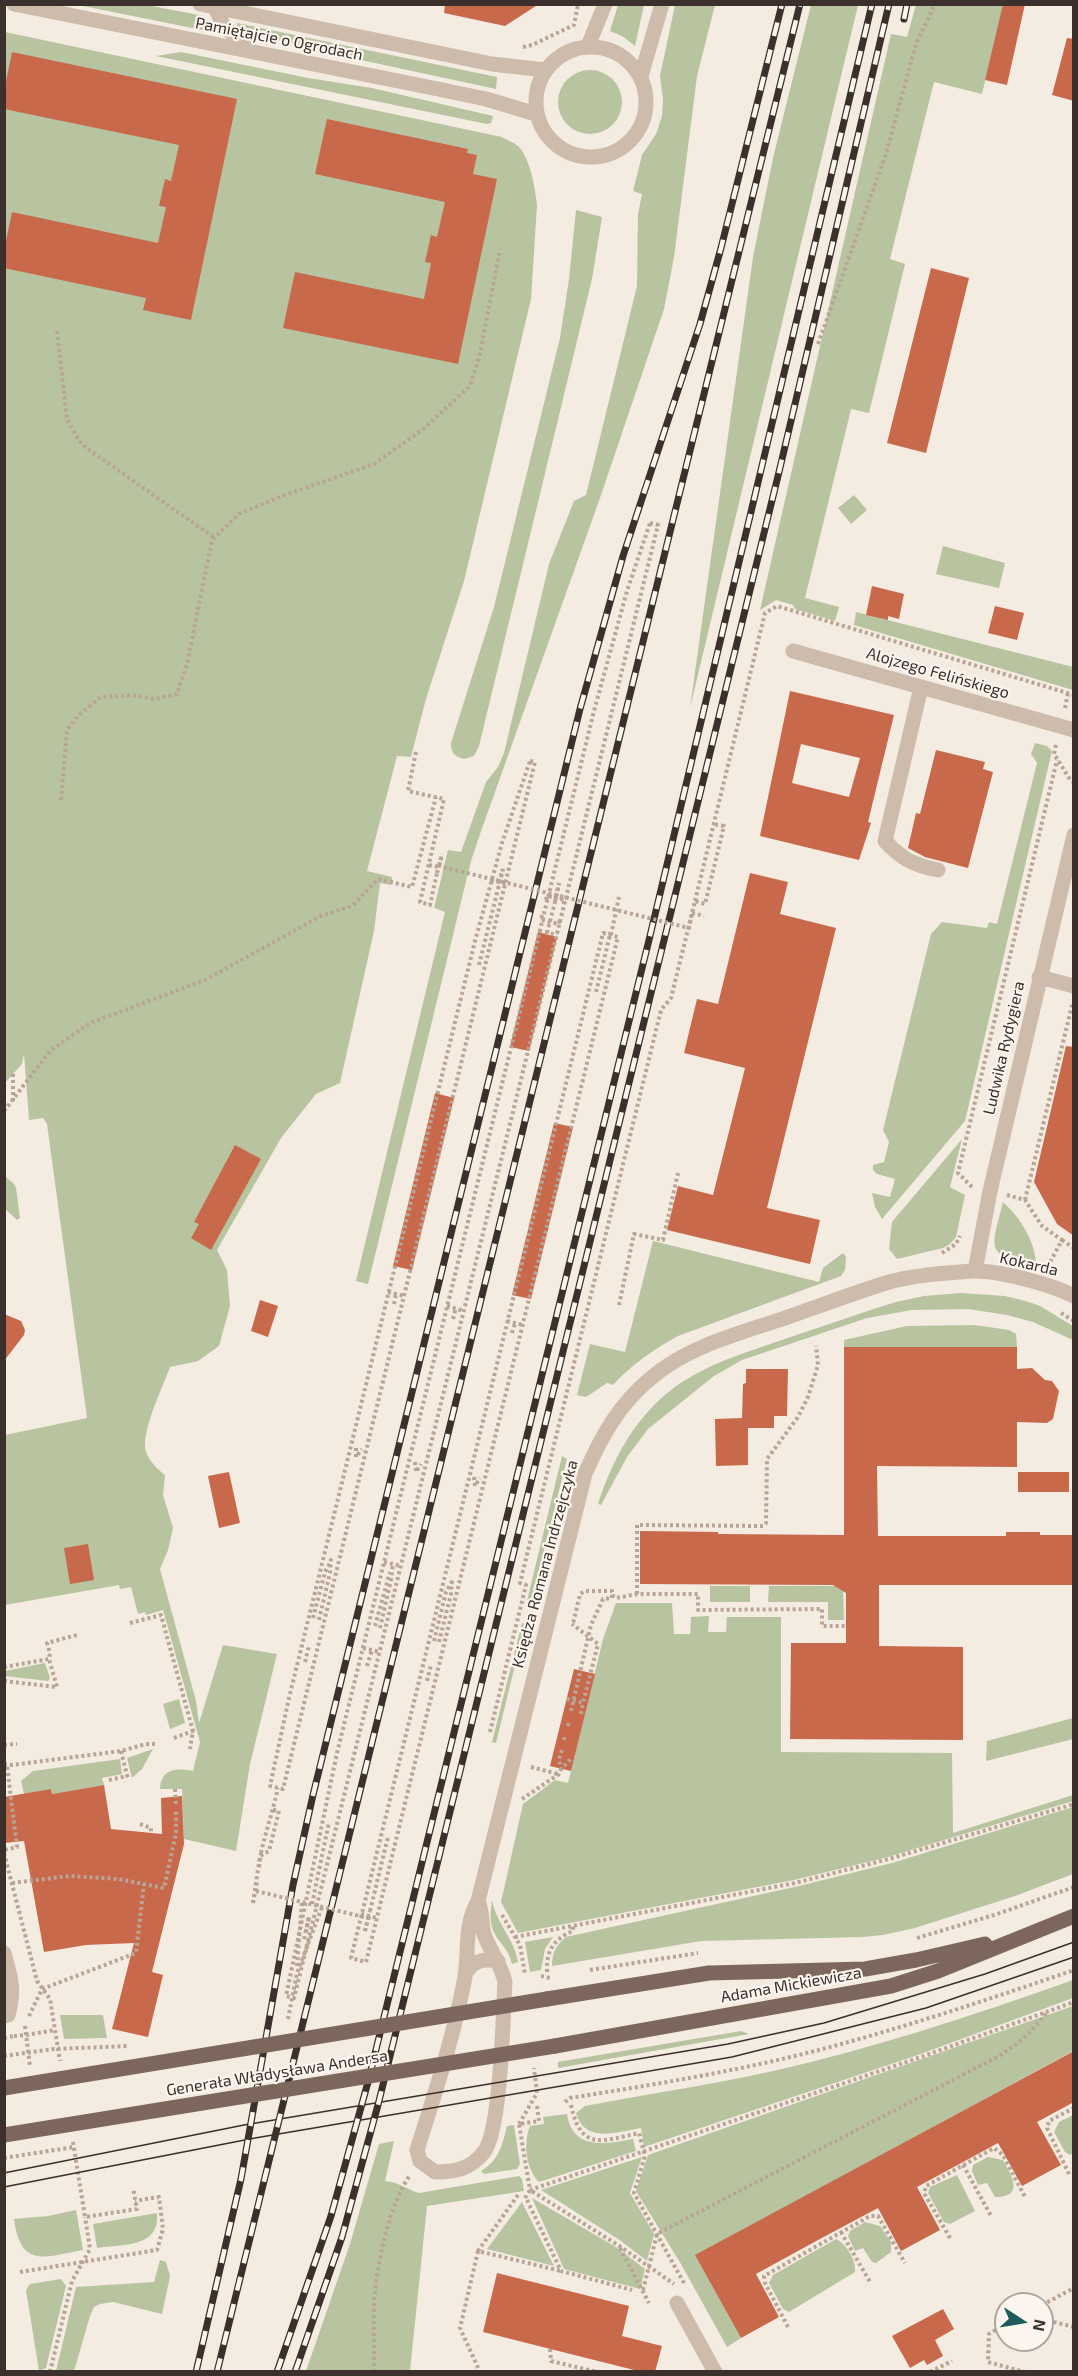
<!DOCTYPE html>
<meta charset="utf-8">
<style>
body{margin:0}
#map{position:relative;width:1078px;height:2376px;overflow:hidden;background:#f4ebe1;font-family:"Exo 2",sans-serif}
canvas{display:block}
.frame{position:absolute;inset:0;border:6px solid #3b302b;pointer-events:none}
.north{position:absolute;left:994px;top:2292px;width:60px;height:60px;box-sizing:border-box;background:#fbf5ee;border:2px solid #aea6a0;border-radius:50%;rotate:102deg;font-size:16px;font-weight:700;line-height:24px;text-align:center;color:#3b302b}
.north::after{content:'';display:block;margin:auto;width:21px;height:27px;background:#1f5a5e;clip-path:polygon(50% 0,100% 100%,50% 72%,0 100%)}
</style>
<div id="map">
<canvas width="1078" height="2376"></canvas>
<div class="frame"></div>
<div class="north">N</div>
</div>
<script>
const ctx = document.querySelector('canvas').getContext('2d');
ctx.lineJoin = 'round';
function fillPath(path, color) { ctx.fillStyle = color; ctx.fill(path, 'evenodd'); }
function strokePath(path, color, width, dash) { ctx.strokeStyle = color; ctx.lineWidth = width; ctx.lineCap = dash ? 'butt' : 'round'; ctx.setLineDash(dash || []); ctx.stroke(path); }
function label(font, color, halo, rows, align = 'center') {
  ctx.font = font + ' "Exo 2",sans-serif'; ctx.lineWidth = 4.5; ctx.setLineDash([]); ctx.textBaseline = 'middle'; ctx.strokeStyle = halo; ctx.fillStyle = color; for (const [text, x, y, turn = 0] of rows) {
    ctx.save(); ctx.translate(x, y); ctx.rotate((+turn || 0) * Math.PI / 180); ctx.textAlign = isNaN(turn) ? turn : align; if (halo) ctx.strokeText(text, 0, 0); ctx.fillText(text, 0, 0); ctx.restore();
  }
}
const green = new Path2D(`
 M78 5H147L204 16 215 31 212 32Z
 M618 5H644L635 46 622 36 610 31Z
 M675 5H715L697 76 674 257 664 309 600 498 480 834 471 861 368 1284 356 1281 445 912 434 908 448 850 461 852 486 782 498 767 504 753 549 564 574 501 586 495 637 286 638 214 642 194 633 191 642 155 656 134 662 116 663 99 660 76Z
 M811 5H858L690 708 753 257 773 158Z
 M916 5H1003L982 94 934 82 890 259 905 264 869 413 851 409 805 598 839 607 835 621 795 609 793 605 776 600 760 610 891 34 907 37Z
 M237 23 497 77 496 89 347 57 249 33 237 27Z
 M5 32 502 137C507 140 515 143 519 147 531 161 535 188 537 205L531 299 464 581 426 699 411 757 397 756 367 871 392 877 391 885 380 883 374 931 340 1083 316 1094 281 1138 217 1250 227 1270 230 1306 219 1346 198 1361 170 1367C162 1389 146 1421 145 1444 144 1456 156 1468 165 1475L163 1495 173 1528 168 1550 160 1569 196 1701 199 1723 223 1645 277 1654 250 1764 236 1851 184 1839 182 1789H160C161 1768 177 1768 193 1771L200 1742 163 1610 146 1615 145 1612 138 1614 131 1587 120 1589 119 1585 5 1605V1435L87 1418 47 1124 43 1118 29 1120 24 1054 22 1064 5 1083Z
 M181 52 308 78 372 88 493 116 491 123 487 124 156 56Z
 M558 102a32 32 0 1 1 64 0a32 32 0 1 1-64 0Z
 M576 210 602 217 592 279 479 746 474 756 464 759C454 756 451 753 451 743L494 607 560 338 569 279Z
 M854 495 867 510 851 524 838 508Z
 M943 546 1005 563 999 588 936 574Z
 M856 612 1073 667V690L854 625Z
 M1035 743 1047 746 1052 751 965 1121 882 1219 875 1207 872 1193 890 1197 895 1179 877 1174 873 1170V1165L884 1162 889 1142 883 1130 931 934 942 922 987 928 989 922 997 924 1037 763 1031 754Z
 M962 1139 950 1187 965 1195 956 1237 950 1244 943 1248 897 1259 889 1249 892 1222Z
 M5 1176 14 1184 16 1188 20 1218 17 1220 5 1209Z
 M1003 1202C1020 1217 1037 1244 1036 1267 984 1253 991 1251 1003 1202Z
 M653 1241 819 1282 823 1268 843 1253 846 1257 845 1270 841 1276 678 1336C654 1349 631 1365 613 1385L607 1383 586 1397 577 1395 590 1344 625 1352Z
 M961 1293 1005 1296 1029 1302 1040 1306 1073 1326V1340L1033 1322 1007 1315 968 1309 912 1310 867 1318 742 1360 714 1376 648 1429 627 1457 601 1505 598 1504C615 1451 644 1402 694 1375 720 1360 750 1351 779 1341 818 1328 857 1314 896 1302L924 1296Z
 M975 1325 1009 1330 1016 1334 1017 1347H844V1340L907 1326Z
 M562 1456 567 1459 530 1606 526 1605Z
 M710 1586H750V1602H710Z
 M769 1586H843L844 1620H828V1602H768Z
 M616 1603H672L674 1634H690L691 1617 709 1616 708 1632H726L727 1617H781V1752L952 1753 953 1833 1073 1795V1801L888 1857 794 1880 518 1933 501 1902 523 1804 555 1780 568 1783 603 1639Z
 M522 1623 525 1624 496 1743 492 1742Z
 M45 1663 50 1678 48 1681 5 1676V1671Z
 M179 1699 185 1723 170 1729 163 1704Z
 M1073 1718V1739L986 1761 987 1741Z
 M153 1749 142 1769 132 1778 127 1758Z
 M120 1759 122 1774 102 1778 104 1785 52 1794 51 1789 24 1794 21 1781 33 1771Z
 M1073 1807V1874L1015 1896 915 1928 883 1935 862 1937 701 1941 552 1966C552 1952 556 1946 566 1937L799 1886 892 1863Z
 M492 1900C496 1923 515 1940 518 1962L512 1964C508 1947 498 1943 493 1930 489 1920 491 1910 492 1900Z
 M553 1937 545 1949 541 1970 530 1972 525 1942Z
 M1073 1980V1998L915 2056 644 2147 641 2128C617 2132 585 2144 576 2113L585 2106C647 2094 711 2085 773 2071 875 2048 975 2015 1073 1980Z
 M1073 2006V2051L696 2256 741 2338 727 2347 681 2264 636 2191 648 2155Z
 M60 2015H103L107 2038 64 2039Z
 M741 2031 749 2034 558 2068V2062Z
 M567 2114C573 2151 606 2144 633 2139L636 2151 539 2182C526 2169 523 2143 530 2126L544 2124 543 2117Z
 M1073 2115V2153L1070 2155 1065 2152 1054 2132 1059 2122Z
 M514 2125 520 2164 517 2169 484 2174 481 2171C499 2160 502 2146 507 2126Z
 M394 2141 385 2181C399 2182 406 2189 419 2193L519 2176 522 2179 524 2191 427 2206 410 2371H306L350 2244 379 2144Z
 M642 2157 630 2193 654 2234 647 2261 621 2241 541 2190Z
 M988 2157 1003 2160C1011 2175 1026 2197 995 2197L987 2183 978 2185 972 2171 973 2165Z
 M957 2175 975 2211 950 2224 944 2222 928 2193 930 2187Z
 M532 2198 616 2247 645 2269 640 2289 564 2269Z
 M522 2202 554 2266 487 2249Z
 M76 2210 83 2250C44 2257 21 2269 14 2219L48 2216Z
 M157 2213C160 2248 123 2244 97 2248L93 2224Z
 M865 2222 880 2226 891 2242V2252L876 2263 872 2262 863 2248 855 2251 848 2236 850 2231Z
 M836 2239C846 2243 857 2262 855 2272L789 2312 783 2309 769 2283 773 2275Z
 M160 2260 166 2262 170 2276 162 2314 113 2302 100 2304 94 2307 90 2316 75 2368 73 2371H56L76 2287 154 2282Z
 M61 2279 66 2286 46 2368 39 2371 26 2290 30 2284Z`);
const building = new Path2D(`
 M445 4H539L505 26 444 13Z
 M1003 4H1025L1007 85 985 80Z
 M1067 38 1074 39V101L1052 95Z
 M12 52 237 99 191 320 143 310 146 298 4 268V250L12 212 158 243 166 207 159 206 165 179 171 181 179 145 4 109V91Z
 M327 119 468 149 467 153 477 155 473 174 497 179 458 364 283 328 295 272 424 299 431 263 425 262 431 235 437 237 445 202 315 174Z
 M931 268 969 278 926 453 887 443Z
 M872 586 904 594 899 619 888 616V620L866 615Z
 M995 606 1024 613 1017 640 988 633Z
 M790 691 894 715 868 822 871 823 859 860 760 836ZM801 744 860 758 849 797 792 783Z
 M936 750 985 762 983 769 993 772 968 868 925 857 908 848 916 813 920 814Z
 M750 873 788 882 780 914 836 928 767 1208 820 1220 810 1264 667 1230 678 1186 713 1195 745 1068 684 1053 697 999 718 1004Z
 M538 932 557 937 529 1051 510 1047Z
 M1066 1046 1074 1047V1236L1057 1224 1034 1182Z
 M435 1093 454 1098 412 1270 393 1266Z
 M554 1123 573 1127 531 1299 512 1295Z
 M235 1145 261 1159 211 1250 191 1238 199 1224 194 1222Z
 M260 1300 278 1306 268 1337 251 1331Z
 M4 1314 21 1321 25 1330 24 1335 4 1361Z
 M844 1347H1017V1369L1032 1368 1045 1380 1052 1381 1059 1391 1053 1419 1047 1423 1017 1422V1467L877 1466 878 1536H1006V1532H1040V1535H1074V1585H879V1646L963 1647V1740L790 1739 791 1643H846V1593L833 1585 640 1584V1531L718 1532V1534L844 1535Z
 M746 1369H788L787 1416H774V1428H748V1465L716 1466 715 1419 742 1418 743 1384 746 1383Z
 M229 1472 240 1523 219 1528 208 1476Z
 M1018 1472H1069V1492H1018Z
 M88 1544 94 1580 70 1584 64 1548Z
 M574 1669 595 1674 571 1771 550 1766Z
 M104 1785 111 1829 162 1834 161 1798 182 1796 184 1844 152 1972 163 1975 148 2037 112 2029 134 1943 86 1945 44 1952 24 1841 4 1843V1797L51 1789 52 1794Z
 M1074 2051V2102L1037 2122 1061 2165 1022 2186 998 2143 917 2187 940 2230 901 2251 878 2208 818 2240 756 2274 779 2317 741 2338 695 2255Z
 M497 2273 629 2306 622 2336 662 2346 655 2372H642L483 2332Z
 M943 2309 954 2329 935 2340 943 2356 927 2365 924 2360 910 2368 892 2336Z`);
const path = new Path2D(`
 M523 47 532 45 574 25 578 4
 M57 331 67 420 82 445 215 538
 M818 344 886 154 916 44 935 4
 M650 523 658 525 294 1998 286 1996 337 1753 594 711 627 591Z
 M1065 708 1068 693
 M1056 745 1054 754 1071 781 1074 782
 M416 752 408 791 444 799 420 902 430 905 437 873
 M530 761 535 762 283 1789 270 1786 289 1698 475 941 502 843Z
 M61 800 67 730 80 714 101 697 132 695 155 699 177 694 187 664 212 540 239 514 282 496 374 464 422 430 470 386 480 354 500 249
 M429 865 439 867 442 854
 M491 880 506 884
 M499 882 503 869
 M548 895 566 899
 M556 897 559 883
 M695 901 765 613 777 606 1074 695
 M692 913 704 916
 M539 931 557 935
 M547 933 555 902
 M603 933 618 937 366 1962 351 1958Z
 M611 935 619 897
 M479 965 498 889
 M596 992 610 935
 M13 1101V1073
 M4 1111 50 1051 90 1023 205 980 321 916 352 906 378 879 412 887 436 797
 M972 1187 958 1173 1057 760
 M1007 1195 1025 1200 1042 1226 1062 1240 1048 1266
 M1025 1200 1072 1005
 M1062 1240 1074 1248
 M942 1253 956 1244 960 1236
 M388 1292 404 1296
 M394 1304 396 1294
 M619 1305 634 1234 663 1240 678 1173
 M447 1306 464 1311
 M1061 1313 1074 1321
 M453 1319 456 1308
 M507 1321 523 1325
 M512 1333 515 1323
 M356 1448V1457L362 1449
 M415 1462 416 1472 421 1464
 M474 1477 475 1486 480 1478
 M384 1562 401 1566
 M637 1594V1525L763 1526 766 1523 767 1459 798 1417 808 1397 818 1365 816 1346
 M612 1595 616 1598 637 1594H698V1610L822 1609V1626H846
 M313 1618 325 1572 330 1563
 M319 1620 330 1573 331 1558
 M130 1623 161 1615 193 1731 190 1749
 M375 1626 390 1572
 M380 1628 391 1580 393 1564
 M434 1641 446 1592 451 1583
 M439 1642 451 1594 452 1579
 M363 1648 380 1652
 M305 1662 309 1646
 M367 1666 372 1650
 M4 1667 49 1659 50 1653 47 1643 77 1635
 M4 1681 57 1687 49 1659
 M427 1681 431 1665
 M4 1692H6
 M567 1699 583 1703 598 1644 572 1624
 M571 1711 591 1625 603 1599 612 1598V1591H585L580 1594 573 1624
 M581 1714 583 1703
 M568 1726 569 1721
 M490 1732 526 1585 520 1583 661 1010 671 998 695 901 705 904 724 826 713 824
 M174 1738 193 1731
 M564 1740 565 1735
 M4 1745 17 1744
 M562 1750 559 1759 561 1769 569 1761 571 1758
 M121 1751 128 1779
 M4 1762 7 1766 17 1847 4 1850
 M4 1766 121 1751 146 1744H155
 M531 1767 558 1774
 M109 1780 127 1776
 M175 1789 176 1806
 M522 1799 559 1774 561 1769
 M140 1824 151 1828V1833
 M4 1853 37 1981 50 1999 60 2061
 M261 1853C266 1831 273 1810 278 1788
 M12 1883 70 1876 118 1879 164 1888 176 1833V1811
 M253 1903 260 1856 269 1851 279 1811 273 1810
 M312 1904 329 1822
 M370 1911 388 1837
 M361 1914 377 1918
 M502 1915 520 1945 525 1974
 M365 1931 369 1916
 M306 1932 309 1917
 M515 1937 795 1883 889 1859 1074 1804
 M917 1938 994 1915 1074 1887
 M590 1970 698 1953
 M547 1972C546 1950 554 1939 573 1931V1926
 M541 1976 550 1978
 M29 2016 42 1989 136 1953 144 1884
 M25 2026 30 2066
 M26 2035 55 2030
 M4 2038 14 2036
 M4 2054 5 2056
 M565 2102 570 2098C657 2084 745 2070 830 2047 912 2025 993 1998 1074 1970
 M571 2105C581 2152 602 2141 639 2133L645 2156 634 2193 685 2285
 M537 2106 539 2121 519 2124 530 2190 918 2058 1074 2002
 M519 2124 537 2093 534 2068
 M73 2142 85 2217 137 2209 133 2188
 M4 2158 74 2147
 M963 2165 991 2216
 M1069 2174 1047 2128 1049 2121 1074 2108
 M518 2195 478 2251 561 2271
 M525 2198 530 2190 618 2245 674 2284
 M527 2200 561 2271 632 2290
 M841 2232 870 2282
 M950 2238 924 2193 926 2186 994 2148 1003 2155 1025 2197
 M620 2248 649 2303
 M478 2251 460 2328 480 2372
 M20 2272 157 2250 163 2229 159 2197 135 2201
 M643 2290 657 2234 999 2056C1018 2044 1033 2031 1046 2013
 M1042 2305 1074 2288
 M1042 2319 1074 2327
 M1006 2324 989 2334 988 2362 1025 2372
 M788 2327 765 2283 764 2276 870 2216H878L905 2263
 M550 2349 551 2361 597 2372
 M50 2372 72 2281 90 2249 85 2217
 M374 2372C375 2346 372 2319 375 2293 378 2258 390 2204 410 2175
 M930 2372 952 2361`);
const minor = new Path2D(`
 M14 4 433 88 486 99 536 114
 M200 4 492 64 545 70
 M213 4 224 26 251 51
 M588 46 605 4
 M536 102a55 55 0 1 1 110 0a55 55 0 1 1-110 0Z
 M641 76 662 4
 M793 651 1074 730
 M921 687 885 841C902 859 913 865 938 870
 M1039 977 1074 986
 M975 1271 990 1191 1074 835
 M478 1901C483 1913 481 1923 484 1934 490 1951 501 1964 505 1982 503 2014 501 2131 484 2152 471 2169 455 2172 435 2172L420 2161 417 2150C435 2093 454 2036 465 1977 469 1951 464 1925 478 1901L585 1474C601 1437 619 1404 651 1378 687 1347 735 1335 779 1320 815 1308 850 1294 886 1283 913 1275 944 1273 972 1271 998 1270 1050 1284 1074 1296
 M4 1953C11 1978 15 1989 8 2015L4 2016
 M465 1975C472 1961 483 1958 498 1961
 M677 2303 715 2372`);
const major = new Path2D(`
 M547 1999 709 1973 865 1969 916 1960 985 1944
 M555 2046 891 1986 938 1971 1074 1916`);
const tram = new Path2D(`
 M4 2173 244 2125 728 2044 824 2023 985 1974 1074 1942
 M4 2187 255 2138 732 2057 926 2008 1074 1957`);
const rail = new Path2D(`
 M904 19 907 4
 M196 2372 241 2179 293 1885 313 1795 580 709 623 556 700 324 721 248 782 4
 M217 2372 800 4
 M277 2372 331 2216 368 2082 649 940 872 4
 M295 2372 342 2237 378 2105 779 472 889 4`);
const pathBridge = new Path2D(`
 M439 866 442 854
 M437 873 439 866 689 928 693 909
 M498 889 503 869
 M546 900 547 896 565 900 563 905
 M555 902 559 883
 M542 915 541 920 559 924 560 919
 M610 935 611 930
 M259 1867 261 1853
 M256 1891 368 1918 365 1931
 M253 1903 257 1883
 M368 1918 370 1911
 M304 1939 309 1917
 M297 1966 302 1902
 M288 2019 297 1973 322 1907
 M14 2036 26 2035
 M4 2056 54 2049 127 2046`);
const majorBridge = new Path2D(`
 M4 2088 547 1999
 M4 2135 555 2046`);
const streetNames = [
 ["Pamiętajcie o Ogrodach",279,39,11],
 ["Alojzego Felińskiego",938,673,16],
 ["Ludwika Rydygiera",1004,1048,-77],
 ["Kokarda",1029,1264,13],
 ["Księdza Romana Indrzejczyka",545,1564,-75],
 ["Adama Mickiewicza",791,1985,-10],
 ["Generała Władysława Andersa",277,2073,-9]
];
fillPath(green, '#b8c4a0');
fillPath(building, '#c8694b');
strokePath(path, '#b9a596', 4, [3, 3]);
strokePath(minor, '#cdbbac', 15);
strokePath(major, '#7d675c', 15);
strokePath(tram, '#3b302b', 1.5);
strokePath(rail, '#3b302b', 7);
strokePath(rail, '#fbf5ee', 4.5, [14]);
strokePath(pathBridge, '#b9a596', 4, [3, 3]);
strokePath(majorBridge, '#7d675c', 15);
label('16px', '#3b302b', '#fbf5ee', streetNames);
</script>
